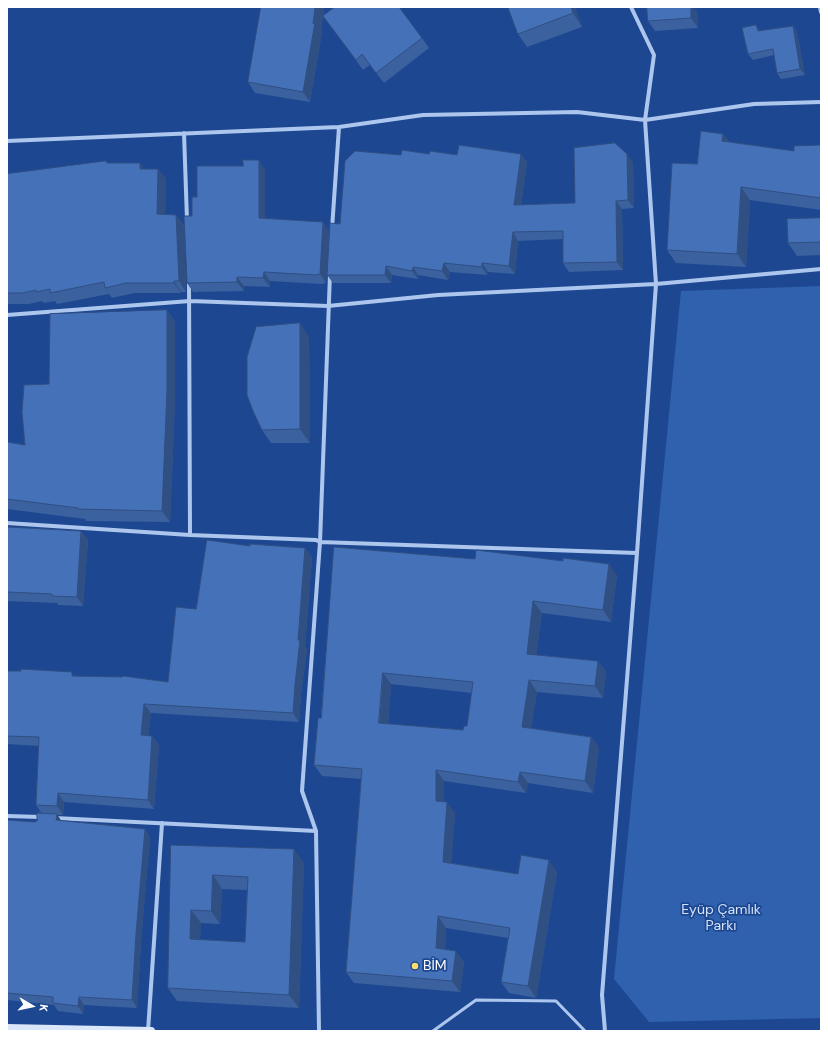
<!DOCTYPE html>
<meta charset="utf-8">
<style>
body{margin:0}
#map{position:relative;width:828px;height:1038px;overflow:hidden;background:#1d4891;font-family:"DM Sans",sans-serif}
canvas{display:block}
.frame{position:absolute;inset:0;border:8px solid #fff;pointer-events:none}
.north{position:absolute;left:12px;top:986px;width:40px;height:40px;-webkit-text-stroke:3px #1d4891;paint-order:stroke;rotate:99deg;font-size:11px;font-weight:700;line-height:16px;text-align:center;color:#fff}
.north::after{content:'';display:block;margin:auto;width:14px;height:18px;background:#fff;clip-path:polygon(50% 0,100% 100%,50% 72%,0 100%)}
</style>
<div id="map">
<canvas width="828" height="1038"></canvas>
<div class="frame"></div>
<div class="north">K</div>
</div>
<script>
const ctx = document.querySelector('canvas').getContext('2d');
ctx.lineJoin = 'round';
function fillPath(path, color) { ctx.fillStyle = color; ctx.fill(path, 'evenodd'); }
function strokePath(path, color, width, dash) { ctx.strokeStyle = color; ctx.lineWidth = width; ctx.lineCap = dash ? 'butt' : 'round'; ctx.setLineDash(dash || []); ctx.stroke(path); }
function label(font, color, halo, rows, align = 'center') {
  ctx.font = font + ' "DM Sans",sans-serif'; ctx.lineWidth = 3.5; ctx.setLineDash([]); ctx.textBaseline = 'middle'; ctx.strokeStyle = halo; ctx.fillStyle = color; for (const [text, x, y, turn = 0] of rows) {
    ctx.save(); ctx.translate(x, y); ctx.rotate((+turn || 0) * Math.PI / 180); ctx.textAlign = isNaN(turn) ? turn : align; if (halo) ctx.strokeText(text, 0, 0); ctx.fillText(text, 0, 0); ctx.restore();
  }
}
const green = new Path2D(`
 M821 286V1018L649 1022 614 979 681 291Z`);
const lane = new Path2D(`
 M433 1031 476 1000 556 1001 585 1031`);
const street = new Path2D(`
 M820 7 821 12
 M184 133 187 220
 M7 141 339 127 423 115 577 112 645 120 754 104 821 102
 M332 229 339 127
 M189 281 190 535
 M7 315 190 301 328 306 438 295 656 284 821 269
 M7 523 190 535 316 540 320 542 637 553
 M7 816 41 817
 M55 818 316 831
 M148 1031 162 823
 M319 1031 316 831 302 791 320 542 330 274
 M605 1031 602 995 637 553 656 284 645 120 654 55 631 7`);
const secondary = new Path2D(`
 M7 1028 151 1031`);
const wall = new Path2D(`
 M261 7H324L323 16 422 38 429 48 384 83 370 65 363 70 323 16 321 30 322 32 310 102 255 93 248 82Z
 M575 7 582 27 527 47 518 34Z
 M647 7H693L697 12 698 28 655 31 648 21Z
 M793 26 797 32 805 75 781 79 777 73 774 55 753 60 748 54Z
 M723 134 729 142 794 151 821 145V210L750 200 746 267 676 263 667 250 697 164Z
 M429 154H521L527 163 521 205 575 203 633 162 634 208 622 209 623 270 569 272 563 263V239L518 241 515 274 488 272 487 275 450 272 448 280 418 275V279L392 275 391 283H333L327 275 340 224 401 155Z
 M140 163 143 169H158L166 179 165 214 176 215 184 225 186 292H181V293H134L112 298 109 294 57 304 55 301 44 303 42 301 29 304H7V174Z
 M265 169V218L329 231 326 283 322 284 270 281V287L244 286V291L193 292 187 283 192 216 197 197Z
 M821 218V255L797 256 788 243Z
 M167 310 175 322V402L170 522 86 521 85 519 7 509V442L25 445 49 384Z
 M309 337 310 443H271L262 430Z
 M7 527 81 531 88 540 83 606 58 605 57 603 7 601Z
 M250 546 305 548 312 558 305 646 307 649 301 694 299 722 151 713 148 736H152L159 745 154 809 64 802 63 815H57L61 821 145 829 150 837 141 941 137 1008 84 1005 83 1014 58 1011 54 1005 7 1000V820L35 822 42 814 36 805 39 746 7 744V671L168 682 196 609Z
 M334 547 617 575 611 622 542 613 536 655 598 661 606 672 603 698 537 692 531 728 591 737 599 748 593 793 528 783 526 793 444 781V801L455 813 451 863 518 874 557 872 536 998 509 993 501 982 508 938 446 928 445 949 464 962 460 992 354 983 346 972 361 779 322 776 314 765 321 718ZM391 684 472 693 467 726 463 730 388 724Z
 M171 845 304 863 299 1008 177 1001 168 988ZM222 889 247 890 245 942 200 940 201 923 220 924Z`);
const shadedWall = new Path2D(`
 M315 7H324L321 30 322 32 310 102 303 92Z
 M571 7H575L582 27 573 13Z
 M691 7H693L697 12 698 28 691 18Z
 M756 25 761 31H758Z
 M793 26 797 32 805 75 800 69Z
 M723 134 732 147 722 141Z
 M521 154 527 163 520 213 514 205Z
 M627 154 633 162 634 208 628 200Z
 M259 160 265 169V227L259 218Z
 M140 163 147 174 140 169Z
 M158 169 166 179 165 225 157 214Z
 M741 187 750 200 746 267 737 254Z
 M616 201 622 209 623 270 617 262Z
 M176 215 184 225 186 292 179 281Z
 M323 222 329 231 326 283 320 274Z
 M513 232 518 241 515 274 509 266Z
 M444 263 450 272 448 280 442 271Z
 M482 263 488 272 487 275 482 267Z
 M386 266 392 275 391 283 385 275Z
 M413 267 418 275V279L412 271Z
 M264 272 270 281V287L263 278Z
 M237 277 244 286V291L237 282Z
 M174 281 181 292V293L174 283Z
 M167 310 175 322V402L170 522 162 511Z
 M300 323 309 337 310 443 300 429Z
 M81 531 88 540 83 606 77 597Z
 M305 548 312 558 305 646 307 649 301 694 299 722 293 713Z
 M609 564 617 575 611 622 603 610Z
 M533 601 542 613 535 666 527 654Z
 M598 661 606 672 603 698 595 686Z
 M383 673 391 684 387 735 379 723Z
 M529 680 537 692 530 738 522 727Z
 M144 704 151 713 147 744 141 735Z
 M152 736 159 745 154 809 148 800Z
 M591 737 599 748 593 793 585 781Z
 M436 770 444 781V812L436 801Z
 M520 772 528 783 526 793 518 782Z
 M58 793 64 802 63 815 57 806Z
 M447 802 455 813 451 873 443 862Z
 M57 814 62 822 56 820Z
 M145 829 150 837 141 941 137 1008 132 1000 136 934Z
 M294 849 304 863 299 1008 289 995Z
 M549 860 557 872 536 998 528 986Z
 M213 875 222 889 220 924 211 911Z
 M191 910 201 923 199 953 190 939Z
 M438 916 446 928 444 960 436 948Z
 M456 951 464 962 460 992 452 981Z
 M79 997 84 1005 83 1014 78 1006Z`);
const building = new Path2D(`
 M261 7H315L313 24 315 22 303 92 248 82Z
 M335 7H399L422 38 376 73 362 54 356 60 323 16Z
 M508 7H571L573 13 518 34Z
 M647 7H691V18L648 21Z
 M756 25 758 31 793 26 800 69 777 73 773 49 748 54 742 28Z
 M701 131 723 134 722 141 794 151V146L821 145V198L741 187 737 254 667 250 672 163 697 164Z
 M615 143 627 154 628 200 616 201 617 262 563 263V231L513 232 509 266 482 263V267L444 263 442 271 413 267 412 271 386 266 385 275H327L330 223 340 224 345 161 355 151 401 155 402 150 429 154 430 151 457 155 459 145 521 154 514 205 575 203 574 148Z
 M243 160H259V218L323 222 320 274 316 275 264 272 263 278 237 277V282L187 283 184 216H192V197H197V166H243Z
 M106 161 107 163H140V169H158L157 214 176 215 179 281H174V283H126L105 288 104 282 50 293V289L36 292V290L22 293H7V174Z
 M821 218V242L788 243 787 219Z
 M167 310V390L162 511 78 509V508L7 499V442L25 445 22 412 24 385 49 384 50 314Z
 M300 323V429L262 430 253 411 247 395V357L256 327Z
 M7 527 81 531 77 597 52 596V594L7 592Z
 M207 540 250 546V544L305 548 298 640H300L295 685 293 713 144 704 141 735 152 736 148 800 58 793 57 806 36 805 39 737 7 736V671H21V669L72 672V676L122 677 123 676 168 682 176 607 196 609Z
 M334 547 475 559 476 550 563 561V558L609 564 603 610 533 601 527 654 598 661 595 686 529 680 522 727 591 737 585 781 520 772 518 782 436 770V801L447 802 443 862 518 874 521 855 549 860 528 986 501 982 510 928 438 916 436 948 456 951 452 981 346 972 362 769 314 765 318 718H321ZM383 673 473 682 467 726H464L463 730 379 723Z
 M37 813 57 814 56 820 145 829 136 934 132 1000 79 997 78 1006 53 1003V997L7 993V820L35 822 37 821Z
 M171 845 294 849 289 995 168 988ZM213 875 248 877 245 942 190 939 191 910 211 911Z`);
const markers = [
 [415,966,4,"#fddd6c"]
];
const parkNames = [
 ["Eyüp Çamlık",721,910],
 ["Parkı",721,926]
];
const poiNames = [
 ["BİM",423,966]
];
fillPath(green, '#3061af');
strokePath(lane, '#adc6ee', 3);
strokePath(street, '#adc6ee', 4);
strokePath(secondary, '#dae6fa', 8);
fillPath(wall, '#3b619f');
fillPath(shadedWall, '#304f82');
fillPath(building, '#4571b9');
strokePath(building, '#304f82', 1);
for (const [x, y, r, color] of markers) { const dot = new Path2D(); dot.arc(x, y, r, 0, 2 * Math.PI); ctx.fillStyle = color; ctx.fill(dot); strokePath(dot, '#1d4891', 1.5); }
label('14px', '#d3e2fa', '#1d4891', parkNames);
label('14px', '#fff', '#1d4891', poiNames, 'left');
</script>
